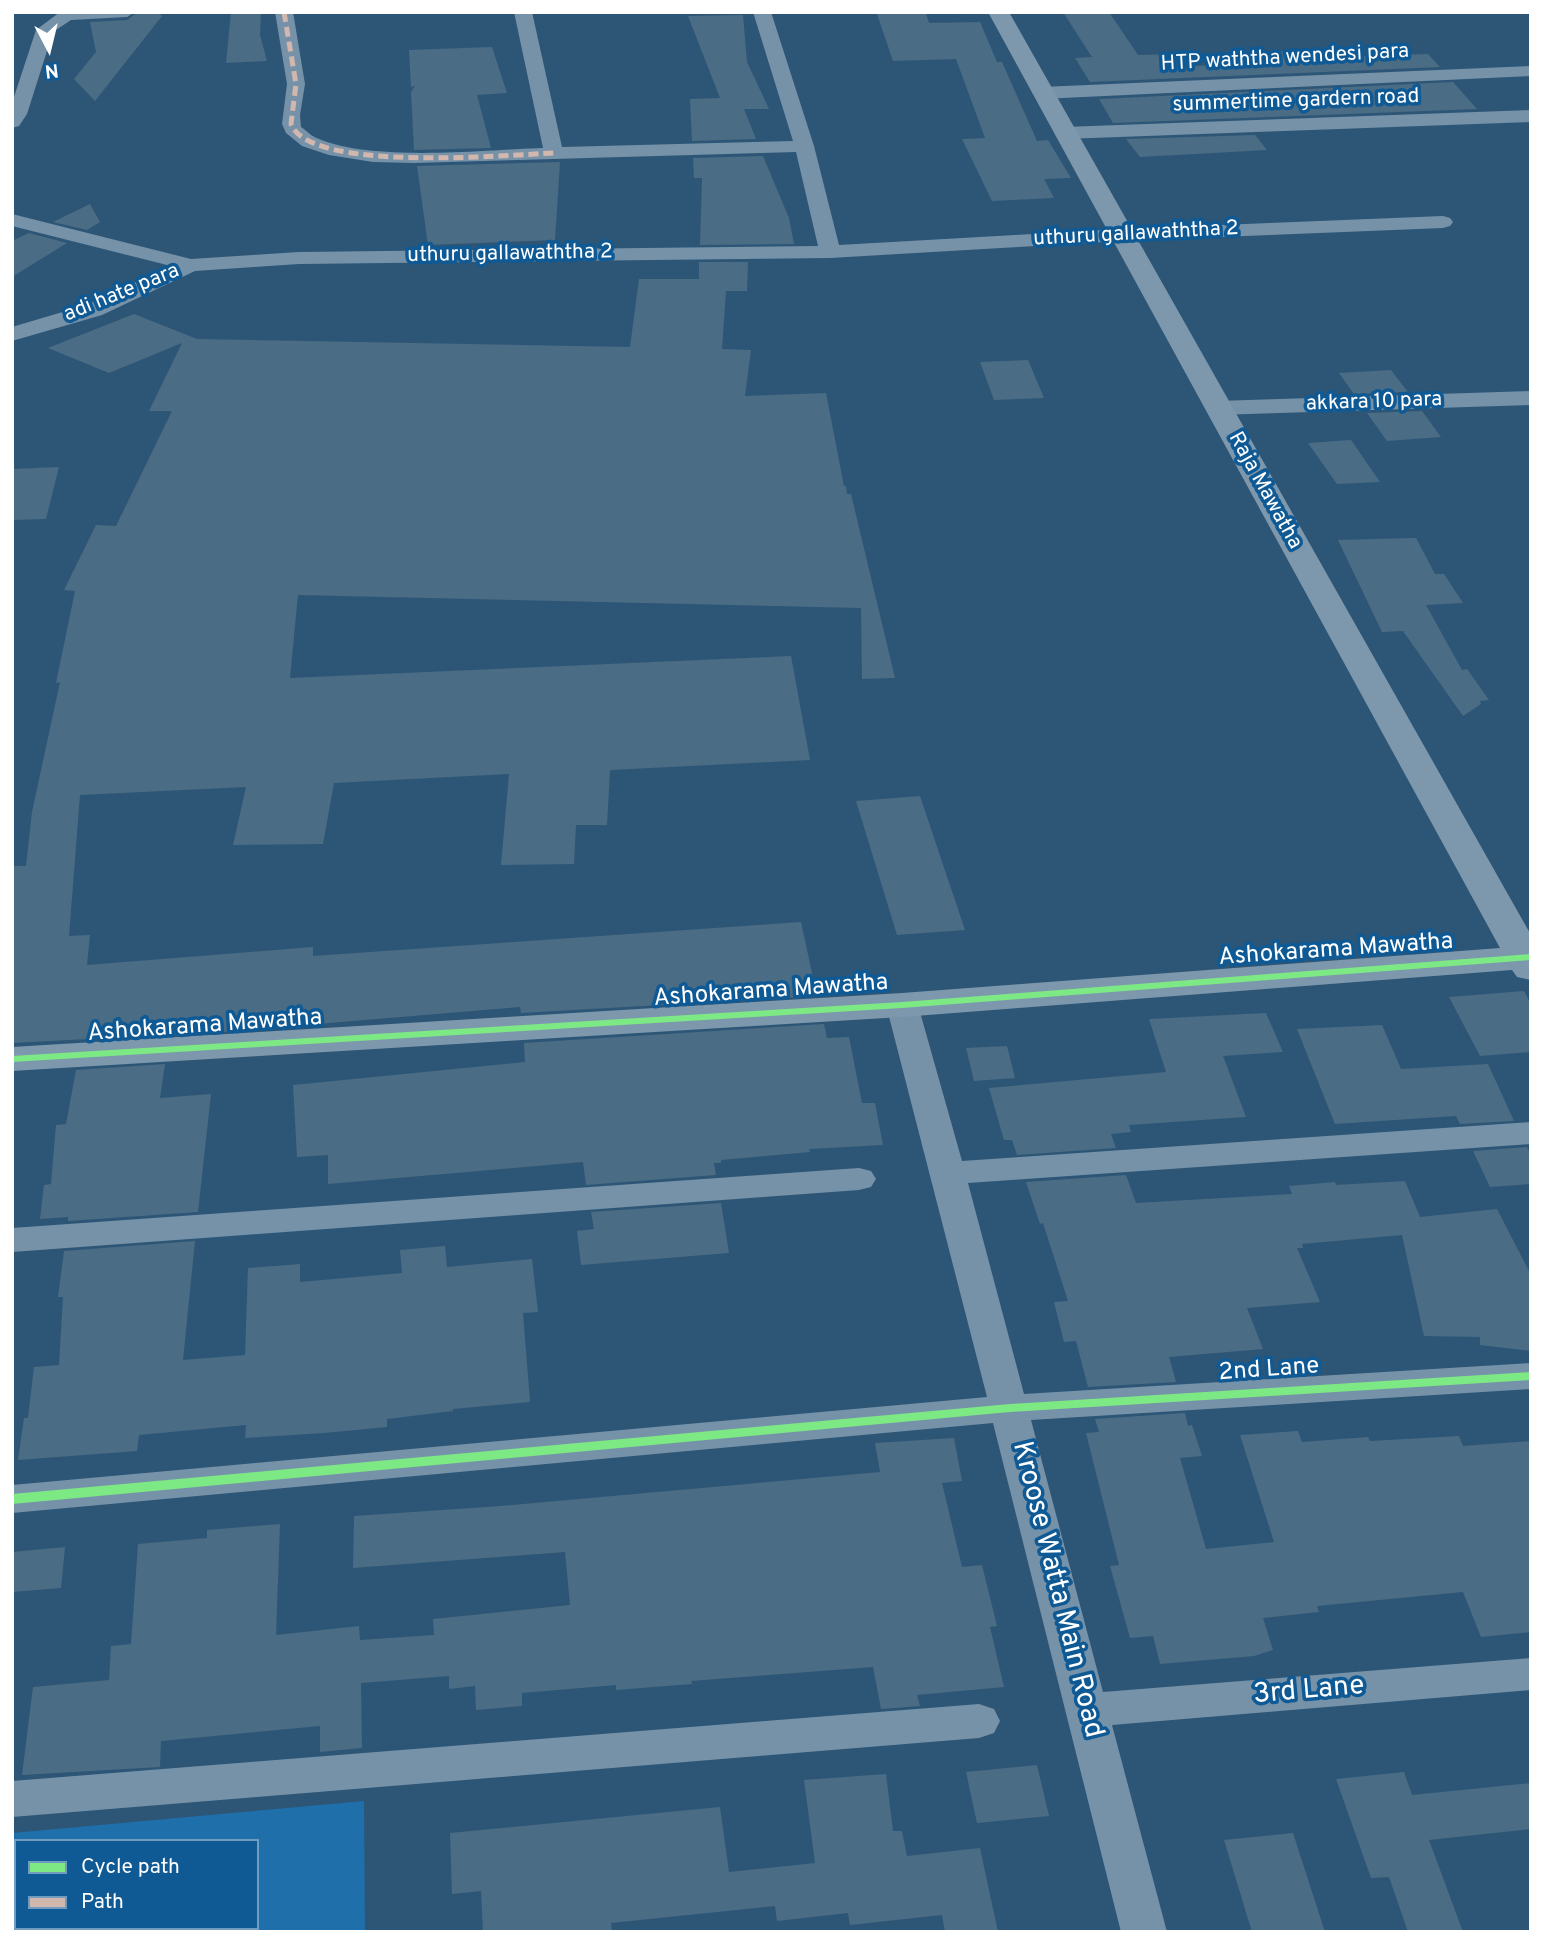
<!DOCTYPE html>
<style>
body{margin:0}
#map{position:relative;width:1543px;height:1944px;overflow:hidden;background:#2d5676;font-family:Overpass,sans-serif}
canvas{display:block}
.frame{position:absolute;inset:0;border:14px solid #fff;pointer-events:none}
.legend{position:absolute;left:14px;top:1839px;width:245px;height:91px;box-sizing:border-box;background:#0f5a94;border:2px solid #6f9cbf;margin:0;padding:9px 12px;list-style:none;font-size:21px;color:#fff}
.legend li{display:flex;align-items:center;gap:14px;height:35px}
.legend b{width:35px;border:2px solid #6f9cbf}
.north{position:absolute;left:14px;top:14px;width:70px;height:70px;-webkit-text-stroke:5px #0f5a94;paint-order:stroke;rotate:173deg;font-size:19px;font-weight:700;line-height:28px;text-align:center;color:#fff}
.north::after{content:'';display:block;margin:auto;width:24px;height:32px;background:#fff;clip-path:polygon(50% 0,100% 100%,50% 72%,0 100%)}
</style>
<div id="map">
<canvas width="1543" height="1944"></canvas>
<div class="frame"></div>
<ul class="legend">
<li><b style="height:9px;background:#7ce984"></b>Cycle path</li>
<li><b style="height:9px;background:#d1b7ad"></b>Path</li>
</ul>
<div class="north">N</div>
</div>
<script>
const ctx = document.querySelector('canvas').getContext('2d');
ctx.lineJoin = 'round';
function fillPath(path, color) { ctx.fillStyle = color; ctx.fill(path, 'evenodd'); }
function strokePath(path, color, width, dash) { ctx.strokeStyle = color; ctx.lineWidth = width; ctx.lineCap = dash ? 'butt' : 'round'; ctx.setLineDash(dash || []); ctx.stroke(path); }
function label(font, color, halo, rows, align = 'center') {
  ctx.font = font + ' Overpass,sans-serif'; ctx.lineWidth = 7; ctx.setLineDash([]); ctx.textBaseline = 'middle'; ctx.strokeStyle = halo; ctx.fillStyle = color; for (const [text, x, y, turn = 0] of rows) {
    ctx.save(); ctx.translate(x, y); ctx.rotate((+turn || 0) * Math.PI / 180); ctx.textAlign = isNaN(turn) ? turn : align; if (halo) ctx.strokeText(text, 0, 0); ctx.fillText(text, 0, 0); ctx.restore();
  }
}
const green = new Path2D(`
 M364 1801 365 1932H12V1833ZM16 1841H257V1928H16Z`);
const building = new Path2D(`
 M138 12H158L162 16 95 101 74 79 96 52 90 22 127 20Z
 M231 12H261L260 35 267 61 226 63Z
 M1063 12H1109L1138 55 1185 54 1192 66 1273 63 1265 52 1306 50 1312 58 1428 54 1440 67 1090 82 1075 58 1092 57Z
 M926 13 929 23 980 22 997 62H1002L1037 141 1048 140 1071 178 1044 179 1054 198 992 201 962 139 985 138 956 59 893 61 877 14Z
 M743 15 747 62 769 109H744L756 139 692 141 690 99 720 98 688 16Z
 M492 47 507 93 477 95 491 148 414 150 411 92 415 86 411 87 409 50Z
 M1453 82 1477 109 1113 123 1099 99Z
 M1255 135 1267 150 1140 157 1126 139Z
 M763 156 789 218 794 244 700 245 702 178H694L693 158Z
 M560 162 555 240 428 245 417 166Z
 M90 204 100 222 87 230 53 222Z
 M29 233 67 243 12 277V241Z
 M699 262H748L747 291H726L722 349 751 350 745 396 826 393 844 486H846L847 494H851L895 678 862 679 861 608 298 595 290 678 791 656 810 760 610 770 607 825H576L574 864 501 865 509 774 334 783 323 844 233 845 246 787 80 795 69 936 90 935 87 965 313 947V956L801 922 817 996 521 1013 520 1007 222 1032 12 1043V866H26L32 812 60 682 56 683 75 591 64 590 96 525 116 526 172 411H149L182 343 109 373 48 348 134 314 197 339 630 347 639 279H699Z
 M1028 360 1044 398 994 400 980 362Z
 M1391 370 1408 392 1354 394 1339 373Z
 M1422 411 1441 437 1387 441 1367 413Z
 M1351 440 1380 482 1337 484 1308 443Z
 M59 467 46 519 12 520V469Z
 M1416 538 1435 574H1444L1463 603 1426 605 1462 670 1467 669 1489 700 1480 701 1481 704 1463 716 1403 631 1382 632 1338 540Z
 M920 796 965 930 897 935 856 801Z
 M1524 991 1531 1004V1052L1480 1056 1449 997Z
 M1266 1013 1283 1052 1223 1056 1246 1117 1129 1125 1131 1132 1111 1134 1116 1148 1017 1155 1012 1140H1004L989 1088 1166 1072 1149 1019Z
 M824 1024 827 1038 849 1037 862 1103H875L883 1145 809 1149 810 1152 721 1160V1163H714L716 1175 586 1185 583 1162 328 1184V1155L297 1157 293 1085 525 1062 524 1043Z
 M1382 1025 1401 1069 1488 1064 1514 1121 1460 1124 1456 1116 1335 1124 1297 1029Z
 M1007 1046 1015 1078 974 1081 966 1048Z
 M165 1064 160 1098 211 1094 198 1212 68 1221V1217L40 1219 44 1185 51 1184 56 1125 66 1124 76 1070Z
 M1527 1147 1531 1155V1184L1490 1187 1473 1151Z
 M1126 1175 1136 1203 1292 1194 1289 1186 1335 1182 1336 1185 1405 1181 1420 1217 1497 1209 1531 1275V1351L1480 1345V1337L1424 1336 1402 1235 1302 1244 1303 1248H1297L1320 1302 1247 1308 1263 1349 1169 1357 1176 1382 1088 1387 1076 1341 1064 1342 1054 1302 1068 1301 1043 1223 1040 1224 1026 1182Z
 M721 1203 729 1253 581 1265 577 1231 594 1229 591 1212Z
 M195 1241 183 1360 245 1355 248 1268 300 1264V1282L402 1273 400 1250 445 1246 447 1267 532 1259 538 1312 523 1313 530 1402 453 1409V1411L387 1419V1427L324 1433 245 1438 246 1425 139 1435 137 1451 18 1460 24 1418H28L34 1367 59 1365 63 1297H58L64 1251Z
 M1185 1413 1188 1426 1192 1425 1202 1456 1180 1458 1206 1549 1274 1542 1240 1435 1298 1431 1302 1442 1368 1437 1370 1441 1459 1436 1463 1446 1531 1441V1632L1481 1637 1463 1592 1317 1606 1319 1612 1263 1618 1273 1650 1254 1656 1160 1664 1153 1636 1130 1638 1110 1566 1119 1565 1086 1433 1099 1432 1095 1419Z
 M954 1438 962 1481 942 1483 962 1567 982 1565 997 1626 990 1627 1004 1687 917 1695 920 1706 881 1709 873 1667 691 1681 692 1684 616 1690V1685L522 1693V1706L476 1710 475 1686 449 1689V1676L361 1683 362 1748 320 1752V1726L161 1741 160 1767 22 1775 33 1687 109 1680 111 1646 131 1644 138 1544 207 1538V1530L280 1524 276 1635 359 1626 360 1640 434 1635 433 1619 570 1605 565 1552 353 1568 354 1516 501 1506 880 1472 875 1443Z
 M65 1547 61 1588 12 1592V1552Z
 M1037 1765 1049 1816 977 1823 966 1772Z
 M1404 1772 1412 1795 1531 1783V1829L1429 1840 1463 1932H1408L1389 1877 1371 1878 1336 1779Z
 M886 1774 893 1831H902L907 1856 980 1848 998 1932H945L942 1915 850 1925 848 1913 777 1921 775 1906 611 1923 612 1932H483L481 1891 452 1894 450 1833 720 1807 729 1872 815 1863 804 1780Z
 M1293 1833 1325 1932H1252L1224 1840Z`);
const street = new Path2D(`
 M60 12H135L127 17 71 20 53 32 27 114 19 126 12 128V103L36 30Z
 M275 12H293L305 84 300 115 301 127C307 131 312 137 319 139 375 162 481 150 543 148L514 12H532L562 147 793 141 753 12H771L814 146 839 245 1121 229 1443 216 1450 218 1453 222 1450 226 1443 228 1121 241 830 258 299 264 195 271 102 315 12 341V327L86 305 171 266 12 226V214L191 259 299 252 818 246 796 152 414 163 373 162 329 155 302 146 286 133 282 124 287 84Z
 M1531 66V76L1041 99 1032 93 1041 87Z
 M1531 110V122L1064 139 1054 133 1064 127Z
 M1531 391V405L1217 415 1209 413 1205 408 1209 403 1217 401Z
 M902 995 913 998 918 1005 962 1161 1531 1122V1144L968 1183 1024 1394 1531 1363V1389L1031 1420 1103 1692 1531 1658V1690L1112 1725 1167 1932H1121L993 1423 12 1513V1485L987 1397 886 1005 891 998Z
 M859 1168 871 1171 876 1179 871 1187 859 1190 12 1252V1228Z
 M979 1704 994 1709 1000 1721 994 1733 979 1738 12 1817V1781Z`);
const secondary = new Path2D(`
 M988 12H1009L1531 935V980L1517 977 1512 970 902 1017 12 1071V1047L902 993 1500 948Z`);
const quiet = new Path2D(`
 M284 12 296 84 291 124C310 173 507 155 554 153`);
const cycleway = new Path2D(`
 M1531 954V960L902 1008 12 1062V1056L902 1002Z
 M1531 1372V1380L1010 1412 12 1504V1494L1010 1404Z`);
const farStreetnames = [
 ["HTP waththa wendesi para",1285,59,-3],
 ["summertime gardern road",1296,102,-2],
 ["uthuru gallawaththa 2",1136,235,-3],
 ["uthuru gallawaththa 2",510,255,-1],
 ["adi hate para",122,294,-22],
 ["akkara 10 para",1374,403,-2],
 ["Raja Mawatha",1264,491,61]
];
const streetNames = [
 ["Ashokarama Mawatha",1336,951,-4],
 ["Ashokarama Mawatha",771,992,-4],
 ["Ashokarama Mawatha",205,1027,-4],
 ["2nd Lane",1269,1371,-4]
];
const nearStreetnames = [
 ["Kroose Watta Main Road",1056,1590,76],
 ["3rd Lane",1309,1692,-5]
];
fillPath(green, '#1f6faa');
fillPath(building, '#4b6c85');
fillPath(street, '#7692a9');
fillPath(secondary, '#7d98ad');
strokePath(quiet, '#d1b7ad', 5, [10, 5]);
fillPath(cycleway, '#7ce984');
label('21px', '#fff', '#0f5a94', farStreetnames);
label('24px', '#fff', '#0f5a94', streetNames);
label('28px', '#fff', '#0f5a94', nearStreetnames);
</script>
